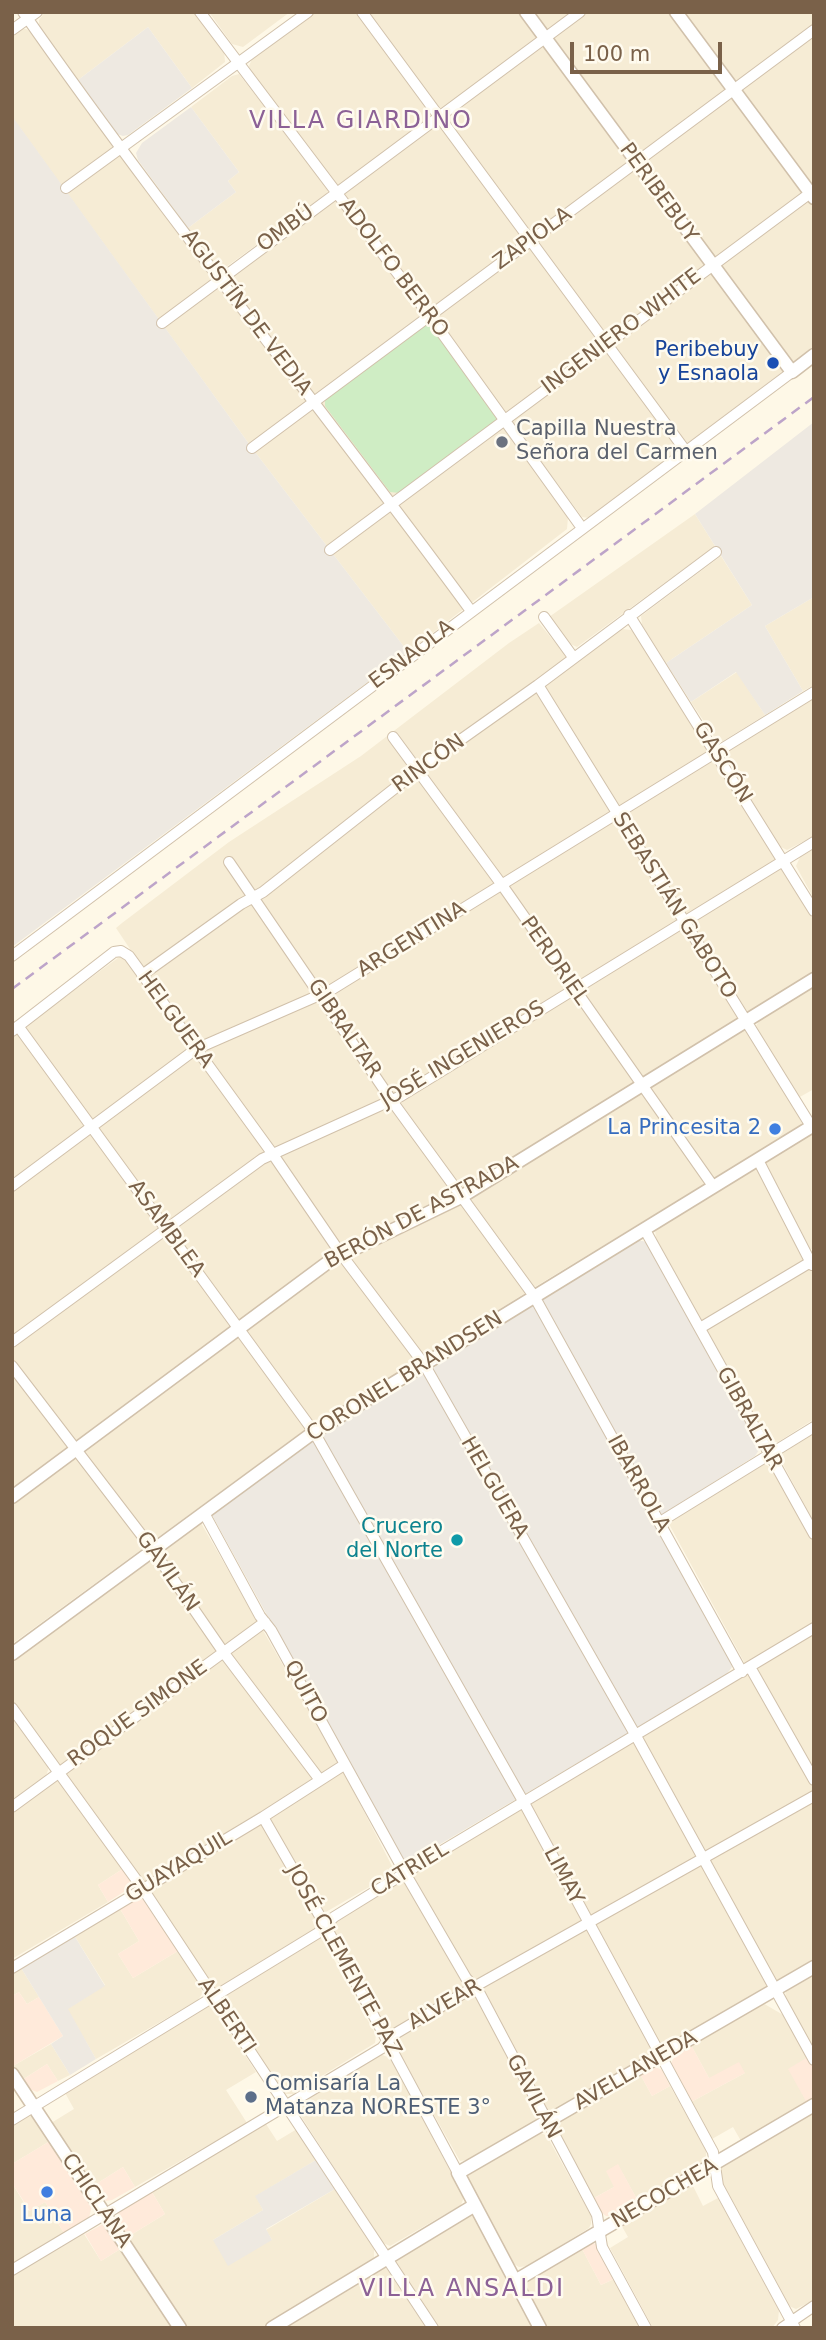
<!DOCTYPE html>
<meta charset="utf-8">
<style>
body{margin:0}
#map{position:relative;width:826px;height:2340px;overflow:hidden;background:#fef8e7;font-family:"DejaVu Sans",sans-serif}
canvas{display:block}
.frame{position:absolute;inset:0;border:14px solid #7a6149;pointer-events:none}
.scale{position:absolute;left:570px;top:42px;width:152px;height:32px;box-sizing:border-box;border:4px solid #7a6149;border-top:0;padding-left:9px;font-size:21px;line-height:24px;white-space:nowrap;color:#7a6149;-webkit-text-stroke:5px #fffbef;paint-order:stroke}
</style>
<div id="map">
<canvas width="826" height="2340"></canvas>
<div class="frame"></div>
<div class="scale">100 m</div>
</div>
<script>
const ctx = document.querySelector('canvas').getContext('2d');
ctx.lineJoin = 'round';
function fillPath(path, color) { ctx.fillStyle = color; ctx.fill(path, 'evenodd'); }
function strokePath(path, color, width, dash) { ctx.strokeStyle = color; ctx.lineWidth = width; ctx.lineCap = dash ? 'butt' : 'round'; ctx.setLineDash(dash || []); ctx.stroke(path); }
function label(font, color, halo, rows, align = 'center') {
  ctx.font = font + ' "DejaVu Sans",sans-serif'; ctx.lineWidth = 5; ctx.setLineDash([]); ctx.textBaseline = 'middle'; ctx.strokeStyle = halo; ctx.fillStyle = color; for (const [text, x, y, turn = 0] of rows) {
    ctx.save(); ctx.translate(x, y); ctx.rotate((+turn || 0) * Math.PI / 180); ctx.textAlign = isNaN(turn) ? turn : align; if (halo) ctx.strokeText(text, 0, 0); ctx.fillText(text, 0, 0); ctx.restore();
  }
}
const residential = new Path2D(`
 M45 12H197L224 50 225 62 192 88 148 27 78 80 39 28V20Z
 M209 12H290L243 47 232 44Z
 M316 12H814V348L589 518 582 517 251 72 249 66 252 59Z
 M20 29H26L31 32 217 284 334 200 340 201 568 517 567 529 408 652 252 448 12 117V34Z
 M239 74 329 190 325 195 226 267H221L216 266 188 228 236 192 228 181 239 172 191 107 232 76Z
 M695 514 715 546 577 647 568 643 549 617Z
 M721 556 752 605 666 663 642 625 641 616Z
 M814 597V685L803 691 765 626Z
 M539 623 572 663 621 629 631 630 634 633 814 921V974L740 1020 802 1121 801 1126 543 1282 298 1435 12 1644V1036L130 949 116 928 122 923 229 842 361 756 509 643Z
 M737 672 765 715 723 741H717L691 702Z
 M814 698V836L787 850 779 846 727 763V757L730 748Z
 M814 849V899L796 866 800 857Z
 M814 986V1089L798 1098 756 1026 760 1019Z
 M811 1131 814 1136V1250L809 1248 766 1167V1162L768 1158Z
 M752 1166 761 1170 814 1274V1419L778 1442 772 1443 766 1439 656 1238 655 1229Z
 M814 1432V1522L779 1457 782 1451Z
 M765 1464 772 1469 814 1543V1961L553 2112 467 2160 460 2161 330 1930 332 1922 749 1671 669 1524 671 1519Z
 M199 1523H201L336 1757 393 1868 390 1875 312 1920 376 2035 375 2043 293 2094H283L12 1703V1658Z
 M12 1717 49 1767 46 1776 12 1800Z
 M55 1780 60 1781 124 1868 98 1885 108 1902 12 1959V1812Z
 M119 1907 139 1941 118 1954 133 1978 178 1951 201 1985 202 1994 198 2000 96 2059 67 2009 105 1985 74 1935Z
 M21 1968 39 1997 27 2004 19 1992 12 1996V1973Z
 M814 1973V2050L785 1997 786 1990Z
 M761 2002 785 2016 808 2057 807 2103 741 2141 733 2127 712 2139 691 2102 745 2073 709 2078 691 2045Z
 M209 2006 215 2009 256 2072 226 2090 247 2123 135 2187 123 2167 93 2186 51 2123 74 2109 64 2091Z
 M51 2044 70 2075 58 2081 47 2064 22 2080 13 2066Z
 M380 2054 390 2058 464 2197 461 2205 390 2246 383 2243 297 2110 299 2103Z
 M640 2074 652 2096 670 2086 706 2150V2158L704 2162 638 2201 618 2165 614 2187 594 2198 558 2132 559 2122 561 2118Z
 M814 2110V2300L796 2309 789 2306 721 2183 718 2171 721 2167Z
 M32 2116 50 2141 12 2164V2125L25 2117Z
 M266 2124 277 2141 297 2129 316 2160 256 2196 263 2210 213 2240H272L266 2230 335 2189 374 2249V2260L261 2328H185L126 2238 165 2214 152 2192Z
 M539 2132 547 2136 591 2216V2224L589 2228 528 2266 519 2267 514 2264 467 2178 468 2173Z
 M691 2182 703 2206 718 2198 779 2310 778 2320 772 2328H653L610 2248 628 2237 620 2223Z
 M12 2183 29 2211 45 2202 64 2233 12 2264Z
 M471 2212 475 2214 535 2328H439L396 2265V2258Z
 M84 2234 101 2261 122 2248 174 2328H12V2277Z
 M581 2247 601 2285 614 2279 641 2328H546L525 2287V2283L527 2280Z
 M385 2266 426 2328H278Z`);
const commercial = new Path2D(`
 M124 1868 133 1881V1886L108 1902 98 1885Z
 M136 1897 143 1899 178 1951 133 1978 118 1954 139 1941 119 1907Z
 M19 1992 27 2004 39 1997 63 2036 13 2066 12 1996Z
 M691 2045 709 2078 739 2062 745 2073 691 2102 671 2064 675 2054Z
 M808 2057 814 2067V2098L807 2103 788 2069Z
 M47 2064 58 2081 37 2092 27 2088 22 2080Z
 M653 2066 662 2070 670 2086 652 2096 640 2074Z
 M50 2141 92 2205 89 2218 64 2233 45 2202 30 2211 12 2183V2164Z
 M618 2164 638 2201 611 2216H606L602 2213 594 2198 614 2187 606 2171Z
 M123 2167 135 2187 112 2200 106 2201 101 2198 93 2186Z
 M152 2192 165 2214 126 2238 117 2224V2216L120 2211Z
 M103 2224 108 2226 122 2248 101 2261 85 2234Z
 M592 2243 596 2244 614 2279 601 2285 581 2247Z`);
const industrial = new Path2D(`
 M148 27 192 88 128 135 123 136 117 134 78 80Z
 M191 107 239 172 228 181 236 192 188 228 138 160 136 153 142 143Z
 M12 116 252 448 408 652 12 947Z
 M814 422V597L765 626 803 691 765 715 736 672 691 702 666 663 752 605 695 514Z
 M635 1241H643L648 1244 758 1442 759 1450 755 1456 655 1519 730 1658 732 1667 726 1675 415 1859 407 1861 400 1857 212 1515 309 1442 403 1387Z
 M74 1935 105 1986 68 2009 96 2059 70 2075 51 2044 63 2036 21 1968Z
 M316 2160 335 2189 266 2229 272 2240 228 2266 213 2240 263 2210 255 2196Z`);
const green = new Path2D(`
 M425 325 432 327 498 420 400 493 390 492 325 406V399Z`);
const minor = new Path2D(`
 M23 12C166 217 324 410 471 611
 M200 12 429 315 582 528
 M362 12 685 450
 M12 30 37 12
 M66 188 308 12
 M162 323 580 12
 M252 448 814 30
 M330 550 813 191
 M629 615 814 911
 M544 617 573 657
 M538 685 811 1126
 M393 737 502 885 713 1186
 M229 862 392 1101 534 1296 742 1672
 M12 956 792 372
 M142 975 241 904 263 892 418 770 538 685 716 552
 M18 1026 314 1432 523 1801 713 2152 718 2186 795 2328
 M12 1031 114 952 121 951 129 956 272 1153 341 1254 424 1364 636 1736 814 2060
 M758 1160 812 1265
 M12 1186 196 1049 331 990 814 692
 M645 1230 814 1534
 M700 1328 814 1260
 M12 1342 262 1159 401 1096 814 842
 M12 1366 153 1550 224 1653 320 1780
 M204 1513 260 1616 271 1630 405 1873 466 1978 480 1994 597 2215 602 2247 646 2328
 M660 1522 814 1427
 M750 1667 814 1780
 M12 1708 143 1889 433 2328
 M12 1807 265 1622
 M263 1817 325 1925 458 2173
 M12 1968 263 1817 344 1765
 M12 2120 318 1933 334 1917 405 1873 814 1628
 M12 2270 382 2048 393 2035 474 1987 814 1796
 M782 2328 814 2306`);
const tertiary = new Path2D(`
 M526 12 792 372 814 355
 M676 12 814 198
 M12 1497 331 1260 461 1197 814 979
 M12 1654 314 1432 814 1125
 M12 2074 180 2328
 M515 2281 814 2105
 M272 2328 475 2205
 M540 2328 458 2173 814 1967`);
const rail = new Path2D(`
 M12 989 814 397`);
const markers = [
 [773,363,7,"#1a4fb4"],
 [502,442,7,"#6b7280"],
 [775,1129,7,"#3f7fe0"],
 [457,1540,7,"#0f9aa8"],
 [251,2097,7,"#5c6f8a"],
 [47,2192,7,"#3f7fe0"]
];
const streetNames = [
 ["PERIBEBUY",658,193,54],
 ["OMBÚ",286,229,-36],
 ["ZAPIOLA",533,239,-36],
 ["ADOLFO BERRO",393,268,53],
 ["AGUSTÍN DE VEDIA",246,313,53],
 ["INGENIERO WHITE",622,332,-37],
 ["ESNAOLA",412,655,-37],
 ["GASCÓN",722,763,58],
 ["RINCÓN",429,764,-36],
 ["SEBASTIÁN GABOTO",674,906,58],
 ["ARGENTINA",412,940,-32],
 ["PERDRIEL",554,961,55],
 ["HELGUERA",175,1020,54],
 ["GIBRALTAR",344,1029,56],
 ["JOSÉ INGENIEROS",463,1055,-31],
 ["BERÓN DE ASTRADA",422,1213,-28],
 ["ASAMBLEA",166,1229,54],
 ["CORONEL BRANDSEN",405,1377,-32],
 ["GIBRALTAR",749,1419,61],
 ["IBARROLA",638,1484,61],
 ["HELGUERA",494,1488,60],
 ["GAVILÁN",167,1572,55],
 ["QUITO",305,1692,62],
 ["ROQUE SIMONE",138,1714,-36],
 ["GUAYAQUIL",179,1867,-31],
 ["CATRIEL",410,1870,-31],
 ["LIMAY",563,1876,62],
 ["JOSÉ CLEMENTE PAZ",343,1961,61],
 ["ALVEAR",445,2005,-30],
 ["ALBERTI",226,2016,56],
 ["AVELLANEDA",636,2071,-30],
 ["GAVILÁN",533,2097,62],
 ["NECOCHEA",665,2194,-30],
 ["CHICLANA",96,2201,56]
];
const transitNames = [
 ["Peribebuy",759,351],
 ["y Esnaola",759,375]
];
const worshipNames = [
 ["Capilla Nuestra",516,430],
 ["Señora del Carmen",516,454]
];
const shopNames = [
 ["La Princesita 2",761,1129],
 ["Luna",47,2216,"center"]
];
const cultureNames = [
 ["Crucero",443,1528],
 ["del Norte",443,1552]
];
const serviceNames = [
 ["Comisaría La",265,2085],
 ["Matanza NORESTE 3°",265,2109]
];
const quarterNames = [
 ["VILLA GIARDINO",361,122],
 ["VILLA ANSALDI",462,2290]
];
fillPath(residential, '#f6ecd5');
fillPath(commercial, '#ffeada');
fillPath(industrial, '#eee9e1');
fillPath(green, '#cfedc4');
strokePath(minor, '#d1c1ab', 12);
strokePath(tertiary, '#d1c1ab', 15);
strokePath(minor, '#fff', 10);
strokePath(tertiary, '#fff', 12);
strokePath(rail, '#bda4c9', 2.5, [10, 7]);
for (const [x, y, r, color] of markers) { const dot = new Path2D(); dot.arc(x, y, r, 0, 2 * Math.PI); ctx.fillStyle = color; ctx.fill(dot); strokePath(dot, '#fffbef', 2.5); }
label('21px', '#7a6149', '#fffbef', streetNames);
label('21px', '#164399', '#fffbef', transitNames, 'right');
label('21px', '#5b616d', '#fffbef', worshipNames, 'left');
label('21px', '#366cbe', '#fffbef', shopNames, 'right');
label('21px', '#0d838f', '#fffbef', cultureNames, 'right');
label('21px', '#4e5e75', '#fffbef', serviceNames, 'left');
ctx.letterSpacing = '2px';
label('24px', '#8c6196', '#fffbef', quarterNames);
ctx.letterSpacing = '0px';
</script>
